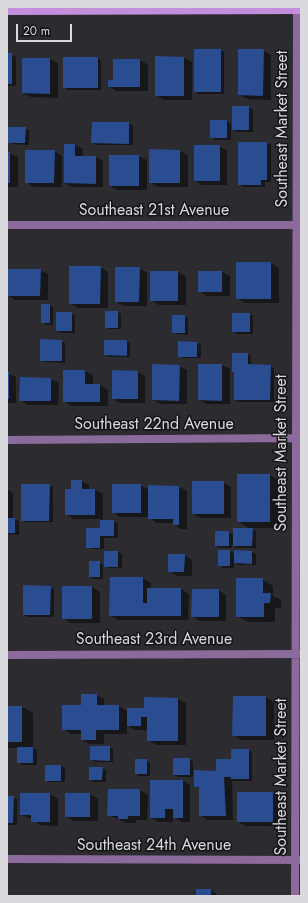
<!DOCTYPE html>
<style>
body{margin:0}
#map{position:relative;width:308px;height:903px;overflow:hidden;background:#2b2b30;font-family:Jost,sans-serif}
canvas{display:block}
.frame{position:absolute;inset:0;border:8px solid #dad9dd;pointer-events:none}
.scale{position:absolute;left:16px;top:24px;width:56px;height:18px;box-sizing:border-box;border:2px solid #dad9dd;border-top:0;padding-left:5px;font-size:12px;line-height:14px;white-space:nowrap;color:#dad9dd;-webkit-text-stroke:3px #141316;paint-order:stroke}
</style>
<div id="map">
<canvas width="308" height="903"></canvas>
<div class="frame"></div>
<div class="scale">20 m</div>
</div>
<script>
const ctx = document.querySelector('canvas').getContext('2d');
ctx.lineJoin = 'round';
function fillPath(path, color) { ctx.fillStyle = color; ctx.fill(path, 'evenodd'); }
function strokePath(path, color, width, dash) { ctx.strokeStyle = color; ctx.lineWidth = width; ctx.lineCap = dash ? 'butt' : 'round'; ctx.setLineDash(dash || []); ctx.stroke(path); }
function label(font, color, halo, rows, align = 'center') {
  ctx.font = font + ' Jost,sans-serif'; ctx.lineWidth = 3; ctx.setLineDash([]); ctx.textBaseline = 'middle'; ctx.strokeStyle = halo; ctx.fillStyle = color; for (const [text, x, y, turn = 0] of rows) {
    ctx.save(); ctx.translate(x, y); ctx.rotate((+turn || 0) * Math.PI / 180); ctx.textAlign = isNaN(turn) ? turn : align; if (halo) ctx.strokeText(text, 0, 0); ctx.fillText(text, 0, 0); ctx.restore();
  }
}
const shadow = new Path2D(`
 M220 50 224 52V94H198L194 91Z
 M263 50 271 55V100L247 99 239 95Z
 M7 54 16 57V86H7Z
 M98 58 101 61V90H68L64 87Z
 M184 58 192 62V100H164L156 95Z
 M23 59H50L58 63V98L31 97 23 93Z
 M114 60H140L148 65V91H116L109 86 114 81Z
 M249 107 253 110V132H237L233 130Z
 M211 121H227L231 124V140H215L211 137Z
 M93 123H129L133 126V145H96L92 143Z
 M25 128 29 130V145L13 144 9 142Z
 M239 143H267L271 145V182H265V187H243L239 184Z
 M65 145H75L83 149V157H95L103 161V187H73L65 183Z
 M220 146 227 151V185H202L195 181Z
 M150 150 180 151 188 155V187H158L150 182Z
 M54 151 62 156V187H34L26 182Z
 M7 153 18 157V187H7Z
 M110 156H139L147 160V190H118L110 186Z
 M237 263H271L279 268V303H245L237 298Z
 M100 267 108 272V308H78L70 303Z
 M139 268 147 273V306H124L116 302Z
 M40 270 48 274V300H15L8 295Z
 M151 272H178L186 277V305H159L151 300Z
 M222 272 230 276V296H206L199 291Z
 M49 305 53 307V325H46L42 322Z
 M118 312 121 314V329H110L106 327Z
 M71 313 75 316V333H61L57 331Z
 M250 314 253 316V334H237L233 331Z
 M184 316 188 318V335L177 334 173 332Z
 M61 341 65 343V363L45 362 41 360Z
 M126 341 130 343V357H109L105 355Z
 M197 343 201 345V358H183L180 356Z
 M247 354 251 356V365L270 366 274 368V402H239L235 400V373L233 372Z
 M222 365 230 369V404H207L199 400Z
 M179 366 187 370V404H161L153 400Z
 M64 371H85L93 375V385H100L108 390V406H72L64 401Z
 M138 372 145 376V403H121L113 399Z
 M7 373 16 377V403H7Z
 M51 379 59 383 58 405H28L20 400Z
 M238 475H270L281 481V528H250L256 531V548H237L232 545V548H220L216 546 228 532 234 535 250 529 238 521Z
 M82 481 89 485V490H95L103 494V521H114L118 524V538H104V549H91L87 547 101 529V519H74L66 515 72 490Z
 M223 482 231 487V518H201L193 514Z
 M49 485 53 487V522H25L22 520Z
 M141 486 149 490V486L179 487 187 491V529H181L174 525V523H157L149 517H120L113 512Z
 M7 489 13 493V519L19 521V535L7 534Z
 M219 551H230L235 554 252 552 256 554V565H239L234 562V568H223L219 565Z
 M105 552H118L122 554V568H109L105 566Z
 M184 555 192 560V576H177L169 571Z
 M99 562 103 565V579H94L90 577Z
 M111 578H143L151 583V589H181L189 594 188 620H118L110 615Z
 M262 579 273 586V596L281 600V608H275V622H248L237 616Z
 M50 587 54 589V617H28L24 615Z
 M92 587 100 592V623H71L63 618Z
 M218 590 226 595V621H200L192 616Z
 M97 695 104 699V706H119L128 711 145 709V698L178 699 186 703V745H156L148 740V730H135L127 725V734H104V744H90L82 740V734H71L63 729 82 706Z
 M234 697H266L274 702V740H241L233 735Z
 M7 707H22L33 713V748L37 750V765H22L18 762V748H7Z
 M109 747 113 749V762H95L91 760Z
 M249 750 252 752V781H232L233 820H208L200 815V789L195 786Z
 M189 759 193 762V777H178L174 775Z
 M146 760 150 763V776H140L136 774Z
 M61 766 65 768V782H50L46 780Z
 M102 768 106 770V782H94L90 780Z
 M183 781 190 785V822H182L173 817V822H159L151 818Z
 M140 790 148 795 147 820H136V823H127L108 815Z
 M273 793 281 798V826H246L238 822Z
 M50 794 58 799V826L40 825 32 819 21 815Z
 M90 794 98 799V821H74L66 817Z
 M7 797 17 799V825H7Z
 M211 890 219 896H197Z`);
const building = new Path2D(`
 M194 49H221V92H194Z
 M238 49H264L263 96 238 95Z
 M7 53H12V84H7Z
 M155 56 184 57V96H155Z
 M63 57H98V88H63Z
 M22 58H50V94L22 93Z
 M113 59H140V87H108V80H113Z
 M232 106H249V130H232Z
 M210 120H227V138H210Z
 M92 122H129V144L91 143Z
 M8 127H26L25 143H8Z
 M238 142H267V180H261V185H238Z
 M64 144H75V156H96V184L64 183Z
 M194 145H220V181H194Z
 M149 149 180 150V183H149Z
 M25 150H55L54 183H25Z
 M7 152H10V183H7Z
 M109 155H139V186H109Z
 M236 262H271V299H236Z
 M69 266H101L100 304H69Z
 M115 267H140L139 302H115Z
 M7 269H41L40 296H7Z
 M150 271H178V301H150Z
 M198 271H222V292H198Z
 M41 304H50V323H41Z
 M105 311H118V328H105Z
 M56 312H72V331H56Z
 M232 313H250V332H232Z
 M172 315H185V333H172Z
 M40 339 62 340V361H40Z
 M104 340H127V356L104 355Z
 M178 341 197 342V357H178Z
 M232 353H248V364L271 365 270 400H234V372H232Z
 M152 364 180 365 179 401 152 400Z
 M198 364H222V401L198 400Z
 M63 370H85V384H100V402H63Z
 M112 370 138 371V399H112Z
 M7 372H9V399H7Z
 M20 377 51 378V401H19Z
 M237 474H270V522H237Z
 M71 480H82V489H95V515H65V489H71Z
 M192 481H224V514H192Z
 M21 484H50L49 521H21Z
 M112 484H141V513H112Z
 M148 485 179 486V525H173V519H148Z
 M7 518H15V533H7Z
 M100 520H114V536H100V548H86V528H100Z
 M233 528H253L252 546H233Z
 M215 531H229V546H215Z
 M218 550H230V566H218Z
 M234 550 252 551V564L234 563Z
 M104 551H118V567H104Z
 M168 554H185L184 572H168Z
 M89 561H100V577H89Z
 M110 577H143V603H147V588H181V616H109Z
 M236 578H263V593H271L270 603H264V617H236Z
 M23 585 51 586 50 615H23Z
 M62 586H92V619H62Z
 M192 589H219V617H191Z
 M81 694H97V705H119V730H96V740H81V730H62V705H81Z
 M233 696H266V736H232Z
 M144 697 178 698V741H147V717H141V726H127V708H144Z
 M7 706H22V742H7Z
 M90 746H110V761L90 760Z
 M17 747H33V763H17Z
 M231 749H249V779H231V777H224L226 816H199V787H194V770L216 771V759H231Z
 M173 758H190V775H173Z
 M135 759H147V774H135Z
 M45 765H61V781H45Z
 M89 767H103L102 780H89Z
 M150 780H183V818H173V809H165V818H150Z
 M108 789H140V816H128V819H118V816H107Z
 M237 792H273V822H237Z
 M20 793H50V822H31V815H20Z
 M65 793H90V817H65Z
 M7 796H14L13 823H7Z
 M196 889H211V896H196Z`);
const street = new Path2D(`
 M7 225H301
 M7 440 300 438
 M7 655 300 654
 M7 859 300 860
 M295 896 297 10`);
const secondary = new Path2D(`
 M7 11 301 10`);
const streetNames = [
 ["Southeast Market Street",283,129,-90],
 ["Southeast 21st Avenue",154,211],
 ["Southeast 22nd Avenue",154,425],
 ["Southeast Market Street",282,453,-90],
 ["Southeast 23rd Avenue",154,640],
 ["Southeast Market Street",282,777,-90],
 ["Southeast 24th Avenue",154,846]
];
fillPath(shadow, '#0007');
fillPath(building, '#2a4c91');
strokePath(street, '#8c6b9c', 8);
strokePath(secondary, '#c38fdd', 8);
label('16px', '#dad9dd', '#141316', streetNames);
</script>
